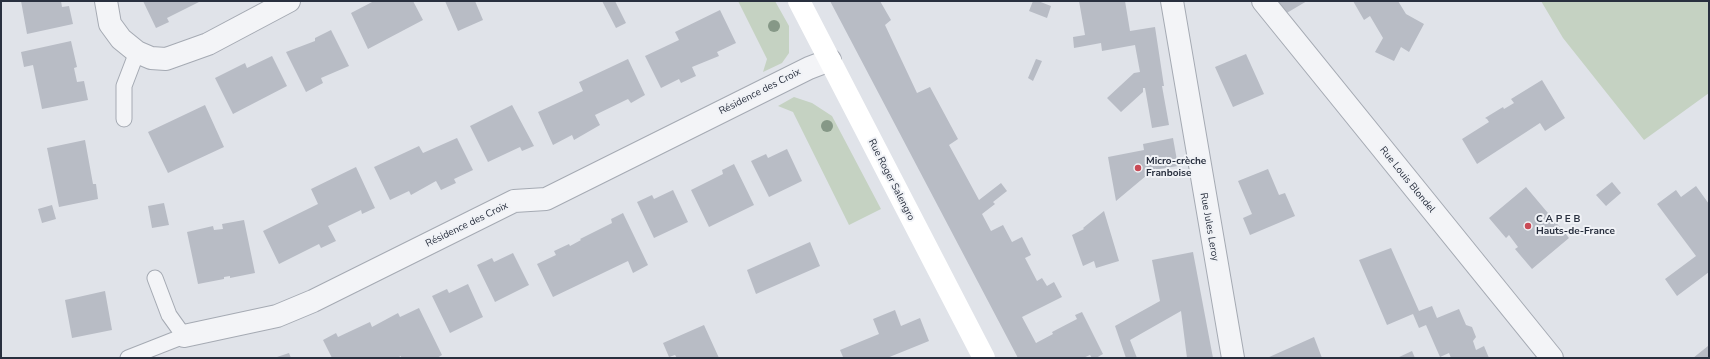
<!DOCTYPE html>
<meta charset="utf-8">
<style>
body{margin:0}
#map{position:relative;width:1710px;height:359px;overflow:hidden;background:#e0e3e9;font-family:"Nunito Sans",sans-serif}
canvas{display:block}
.frame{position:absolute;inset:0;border:2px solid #29303f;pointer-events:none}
</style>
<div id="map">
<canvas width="1710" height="359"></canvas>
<div class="frame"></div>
</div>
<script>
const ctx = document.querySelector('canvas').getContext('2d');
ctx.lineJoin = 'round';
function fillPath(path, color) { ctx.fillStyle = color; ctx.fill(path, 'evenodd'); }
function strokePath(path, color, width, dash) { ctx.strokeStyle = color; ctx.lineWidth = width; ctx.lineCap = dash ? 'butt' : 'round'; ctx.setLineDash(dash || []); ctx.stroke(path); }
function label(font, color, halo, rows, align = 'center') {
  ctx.font = font + ' "Nunito Sans",sans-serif'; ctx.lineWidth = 4; ctx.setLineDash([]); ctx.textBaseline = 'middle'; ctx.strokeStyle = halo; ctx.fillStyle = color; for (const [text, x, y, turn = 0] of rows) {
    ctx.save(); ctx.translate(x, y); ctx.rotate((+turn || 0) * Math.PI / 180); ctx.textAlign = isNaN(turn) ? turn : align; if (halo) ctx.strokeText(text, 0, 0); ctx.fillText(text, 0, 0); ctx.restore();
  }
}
const green = new Path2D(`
 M738 1H775L789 26V53L782 63 763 72 767 59Z
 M1541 1H1709V93L1644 140 1563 38Z
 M794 97 812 103 832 116 881 209 849 225 793 112 778 106Z`);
const building = new Path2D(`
 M21 1H61L62 7 69 6 73 24 27 34Z
 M143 1H199V2L167 18 169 22 156 28Z
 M374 1H413L423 20 368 49 351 13Z
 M445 1H475L483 20 458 31Z
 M602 1H615L626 23 616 28Z
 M830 1H880L891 20 885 25 917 93 930 87 958 139 949 145 979 200 1001 183 1007 191 993 202 995 204 982 214 991 231 1003 225 1012 242 1022 237 1031 255 1025 258 1037 281 1042 278 1047 286 1054 282 1062 297 1022 317 1036 343 1053 334 1052 332 1077 319 1075 315 1082 312 1103 354 1096 358H1092L1090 355 1083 358H1018Z
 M1033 1H1038L1051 6 1047 18 1029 11Z
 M1079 1H1125L1130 31 1155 27 1164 86H1162L1169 125 1152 128 1145 88H1143V92L1121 112 1107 98 1134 73 1140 72 1135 45 1102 51 1101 43 1074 48 1073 37 1085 35Z
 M1278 1H1307L1285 14Z
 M1353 1H1398L1406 14 1424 24 1409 52 1401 47 1394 61 1375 52 1383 38 1370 16 1364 20Z
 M720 10 736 43 717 52 719 56 692 67 696 76 681 83 679 79 661 88 645 56 679 40 675 32Z
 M331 30 349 66 321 78 323 83 306 92 286 52 315 41V38Z
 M71 41 77 67 74 68 77 82 84 81 88 100 42 109 33 65 24 67 21 52Z
 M1246 54 1264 94 1233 107 1215 67Z
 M272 56 287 86 233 114 215 78 245 63 247 68Z
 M628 59 645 95 631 103 628 99 595 115 600 125 574 140 572 135 553 145 538 112 583 91 579 82Z
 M1036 59 1042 61 1033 81 1028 78Z
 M1542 80 1565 118 1545 131 1540 123 1477 164 1462 139 1489 122 1487 119 1485 118 1503 107 1504 109 1514 103 1511 99Z
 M205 105 224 147 168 173 148 132Z
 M512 105 534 146 522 151 520 147 488 162 470 126Z
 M457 138 473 170 454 179 456 183 441 190 436 181 411 195 409 191 390 200 374 167 419 146 423 153Z
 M1173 138 1178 166 1153 170 1116 201 1108 157 1144 150 1143 144Z
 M85 140 93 184H96L98 199 59 207 47 148Z
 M787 149 802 181 769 197 751 161 766 154 768 158Z
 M734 164 754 205 709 227 691 190 723 174 722 170Z
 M356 167 375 208 362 214 361 210 328 226 336 241 321 248 319 244 279 264 263 231 318 204 311 189Z
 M1268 169 1279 195 1285 193 1295 216 1250 235 1243 218 1252 214 1238 181Z
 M1612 182 1621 193 1606 206 1596 195Z
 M1696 186 1709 204V272L1677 296 1665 279 1696 256 1657 204 1676 190 1681 197Z
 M1526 187 1569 238 1532 269 1515 249 1518 247 1509 235 1506 238 1489 218Z
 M673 190 688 222 654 238 637 202 652 195 654 199Z
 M164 203 169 225 152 228 148 206Z
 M52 205 56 219 42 223 38 209Z
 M1104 211 1119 261 1096 268 1094 261 1083 266 1072 235 1084 229 1083 228Z
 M623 213 648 265 633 273 628 261 553 297 537 264 556 255 554 251 569 244 570 246 581 240 580 239 612 223 611 219Z
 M244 220 255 273 230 278V276L224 277V279L198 284 187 232 213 226 214 230 223 229 222 224Z
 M810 242 820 266 756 294 747 270Z
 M1391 248 1419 311 1432 306 1437 318 1459 309 1466 325 1472 327 1476 337 1473 341 1476 350 1484 346 1489 358H1451L1449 353 1440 357 1426 325 1419 328 1413 314 1387 325 1359 260Z
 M1193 252 1213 358H1187L1181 311 1130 340 1137 358H1126L1115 326 1160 301 1152 260Z
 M513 253 529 285 495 302 477 265 492 258 494 262Z
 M468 284 483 317 450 333 432 296 447 289 449 293Z
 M105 291 112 330 72 338 65 300Z
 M419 308 442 355 437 358H401V356L397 358H332L323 340 336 333 338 337 370 322 372 327 398 313 400 317Z
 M895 310 901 326 920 318 929 341 887 358H840L843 357 840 350 879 334 873 319Z
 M704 325 719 358H677L675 355 669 357 663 343Z
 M1314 337 1322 358H1267Z
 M1708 346 1709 358H1693Z
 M1412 351 1415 358H1397Z
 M289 353 291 358H274Z`);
const lane = new Path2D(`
 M124 119V86L137 52
 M128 358 184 336 169 315 155 278`);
const street = new Path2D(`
 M106 1 110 24 121 39 137 52 151 58 166 59 208 44 289 1
 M1172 1 1233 358
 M1263 1 1552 358
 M184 336 277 316 313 301 514 201 546 199 809 68 830 60`);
const secondary = new Path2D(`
 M799 1 984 358`);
const trees = [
 [774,26],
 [827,126]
];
const markers = [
 [1138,168,4,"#c94a56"],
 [1528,226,4,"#c94a56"]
];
const streetNames = [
 ["Résidence des Croix",760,92,-27],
 ["Rue Roger Salengro",891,180,63],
 ["Rue Louis Blondel",1407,180,51],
 ["Résidence des Croix",467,225,-26],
 ["Rue Jules Leroy",1209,227,80]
];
const poiNames = [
 ["Micro-crèche",1146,162],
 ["Franboise",1146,174],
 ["C A P E B",1536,220],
 ["Hauts-de-France",1536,232]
];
fillPath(green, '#c5d2c2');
fillPath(building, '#b8bcc5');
strokePath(lane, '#a5aab3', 17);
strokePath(street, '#a5aab3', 24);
strokePath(lane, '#f3f4f7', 15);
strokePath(street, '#f3f4f7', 22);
strokePath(secondary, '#fff', 22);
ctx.fillStyle = '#869887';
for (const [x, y] of trees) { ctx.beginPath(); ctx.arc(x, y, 6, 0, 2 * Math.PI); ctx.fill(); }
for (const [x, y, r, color] of markers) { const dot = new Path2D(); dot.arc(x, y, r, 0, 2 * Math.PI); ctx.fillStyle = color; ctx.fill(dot); strokePath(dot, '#f0f2f6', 1.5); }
label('10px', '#29303f', '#f0f2f6', streetNames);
label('bold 10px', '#29303f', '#f0f2f6', poiNames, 'left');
</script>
